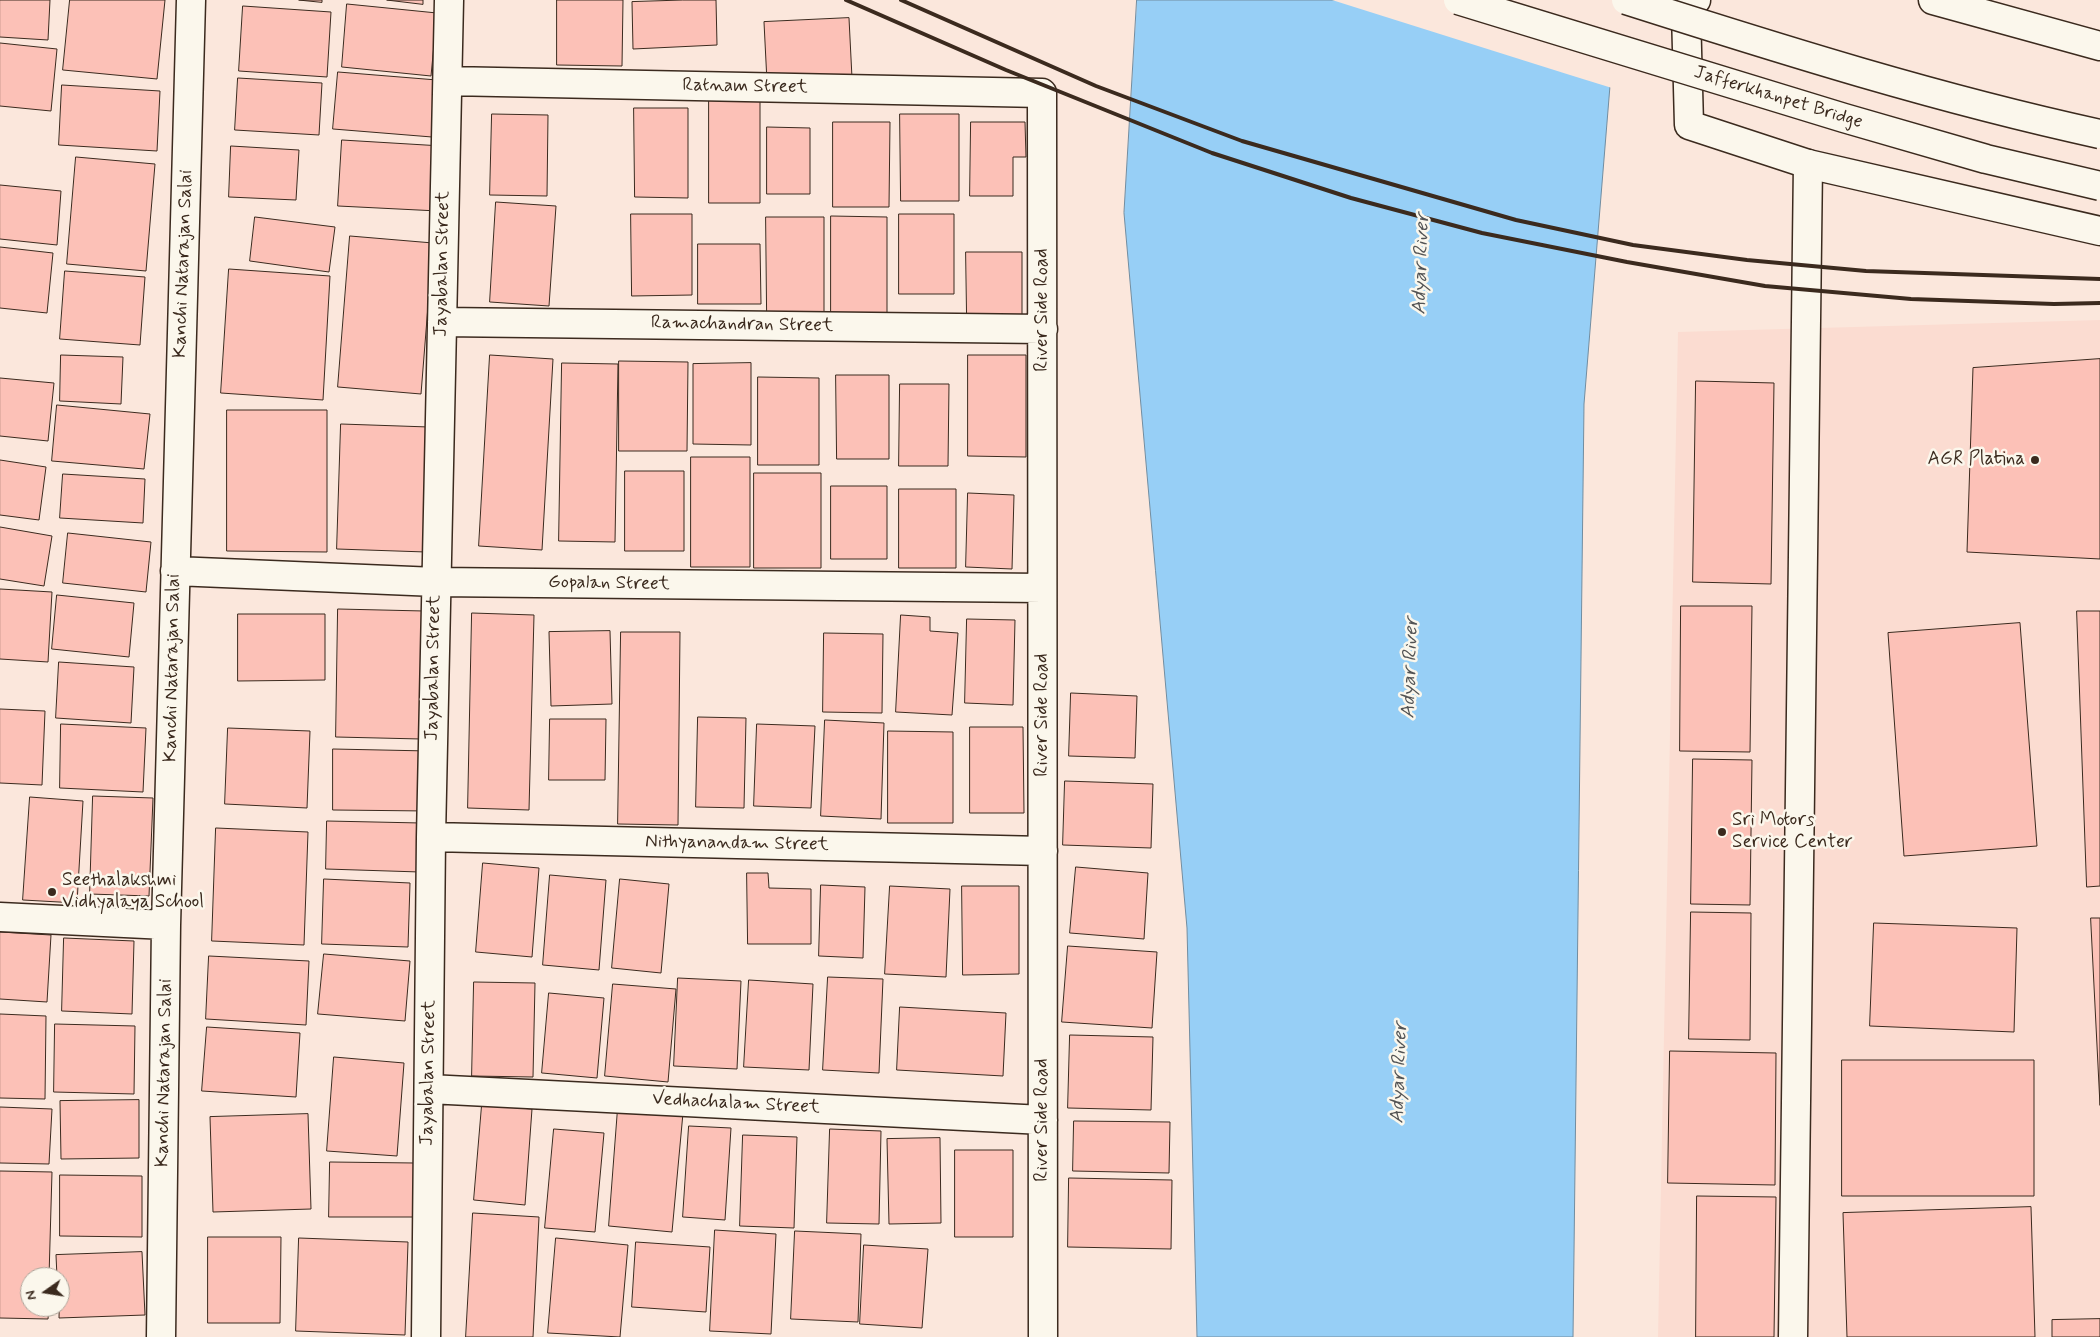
<!DOCTYPE html>
<style>
body{margin:0}
#map{position:relative;width:2100px;height:1337px;overflow:hidden;background:#fbe7dc;font-family:Mynerve,sans-serif}
canvas{display:block}
.north{position:absolute;left:20px;top:1267px;width:50px;height:50px;box-sizing:border-box;background:#fbf7ec;border:1px solid #aea59a;border-radius:50%;rotate:257deg;font-size:14px;font-weight:700;line-height:20px;text-align:center;color:#3b2a1e}
.north::after{content:'';display:block;margin:auto;width:18px;height:22px;background:#3b2a1e;clip-path:polygon(50% 0,100% 100%,50% 72%,0 100%)}
</style>
<div id="map">
<canvas width="2100" height="1337"></canvas>
<div class="north">N</div>
</div>
<script>
const ctx = document.querySelector('canvas').getContext('2d');
ctx.lineJoin = 'round';
function fillPath(path, color) { ctx.fillStyle = color; ctx.fill(path, 'evenodd'); }
function strokePath(path, color, width, dash) { ctx.strokeStyle = color; ctx.lineWidth = width; ctx.lineCap = dash ? 'butt' : 'round'; ctx.setLineDash(dash || []); ctx.stroke(path); }
function label(font, color, halo, rows, align = 'center') {
  ctx.font = font + ' Mynerve,sans-serif'; ctx.lineWidth = 5; ctx.setLineDash([]); ctx.textBaseline = 'middle'; ctx.strokeStyle = halo; ctx.fillStyle = color; for (const [text, x, y, turn = 0] of rows) {
    ctx.save(); ctx.translate(x, y); ctx.rotate((+turn || 0) * Math.PI / 180); ctx.textAlign = isNaN(turn) ? turn : align; if (halo) ctx.strokeText(text, 0, 0); ctx.fillText(text, 0, 0); ctx.restore();
  }
}
const built = new Path2D(`
 M2100 320V1337H1658L1678 332Z`);
const water = new Path2D(`
 M1137 0H1617L1584 404 1573 1337H1197L1187 928 1124 213Z`);
const pier = new Path2D(`
 M1332 0H1619L1612 88 1570 75Z`);
const building = new Path2D(`
 M0 0H50L48 40 0 37Z
 M70 0H165L157 79 63 70Z
 M299 0H322V2Z
 M387 0H423V4Z
 M557 0H623L622 66 557 65Z
 M683 0H716L717 45 633 49 632 2Z
 M347 4 437 13 431 76 342 67Z
 M243 6 331 12 327 77 239 71Z
 M849 18 852 78 767 82 764 22Z
 M0 43 57 49 51 111 0 106Z
 M338 72 437 80 432 137 333 129Z
 M238 78 322 83 319 135 235 130Z
 M62 85 160 91 157 151 59 145Z
 M709 98H760V203H709Z
 M634 108H688V198L635 197Z
 M492 114 548 115 547 196 490 195Z
 M900 114H959V201H901Z
 M833 122H890L889 207H833Z
 M971 122H1025L1026 157H1013V196H970Z
 M767 127 810 128V194H767Z
 M342 140 442 146 438 211 338 206Z
 M231 146 299 150 296 200 229 197Z
 M76 157 155 164 146 271 67 264Z
 M0 185 61 191 57 245 0 239Z
 M496 202 556 206 549 306 490 302Z
 M631 214H692V295L632 296Z
 M899 214H954V294H899Z
 M831 216 887 217V315H831Z
 M255 217 335 227 329 272 250 261Z
 M766 217H824V314L767 313Z
 M350 236 433 243 421 394 338 387Z
 M698 244H760L761 304H698Z
 M0 247 53 253 47 313 0 308Z
 M966 252H1022V317L967 318Z
 M229 269 330 276 323 400 221 393Z
 M65 271 145 277 140 345 60 339Z
 M61 355 123 357 121 404 60 401Z
 M490 355 553 359 542 550 479 546Z
 M968 355H1026V457L968 456Z
 M2100 359V559L1967 552 1973 368Z
 M619 361 688 362 687 451H619Z
 M562 363 618 364 615 542 559 541Z
 M751 363V445L693 444V364Z
 M836 375H889V459H837Z
 M758 377 819 378V465H758Z
 M0 378 54 383 48 441 0 436Z
 M1696 381 1774 383 1771 584 1693 582Z
 M900 384H949L948 466H899Z
 M57 405 150 414 144 469 52 461Z
 M227 410H327V552L227 551Z
 M341 424 429 427 426 552 337 549Z
 M691 457H750V567H691Z
 M0 460 46 467 39 520 0 515Z
 M625 471H684V551H625Z
 M754 473H821V568H754Z
 M63 474 145 479 143 523 60 518Z
 M831 486H887V559H831Z
 M899 489H956V568H899Z
 M968 493 1014 495 1012 569 966 567Z
 M0 527 52 536 44 586 0 579Z
 M68 533 151 542 146 592 63 583Z
 M0 589 52 592 48 662 0 659Z
 M57 595 134 603 129 657 52 649Z
 M1681 606H1752L1750 752 1680 751Z
 M338 609 424 611 421 739 336 737Z
 M2077 611H2100V886L2087 887Z
 M472 613 534 615 529 810 468 808Z
 M238 614H325V680L238 681Z
 M901 615 930 617V631L958 633 952 715 896 712Z
 M967 619 1015 620 1013 705 965 703Z
 M2020 623 2037 846 1904 856 1888 633Z
 M610 631 612 704 551 706 549 632Z
 M621 632H680L678 825 618 824Z
 M824 633 883 634 882 713 823 712Z
 M59 662 134 667 131 723 56 718Z
 M1071 693 1137 696 1135 758 1069 756Z
 M0 709 45 711 42 785 0 783Z
 M698 717 746 718 744 808 696 807Z
 M550 719H606L605 780H549Z
 M825 720 884 723 881 819 821 816Z
 M61 724 146 728 143 792 60 788Z
 M757 724 815 726 811 808 754 806Z
 M970 727H1023L1024 813H970Z
 M228 728 310 731 307 808 225 804Z
 M888 731 953 732V823H888Z
 M333 749 429 751 428 811 333 810Z
 M1693 759 1752 760 1750 905 1691 904Z
 M1065 781 1153 784 1151 848 1063 845Z
 M93 796 153 798 149 896 90 894Z
 M30 797 83 801 77 903 23 900Z
 M327 821 421 823 420 872 326 869Z
 M216 828 308 832 304 945 212 941Z
 M483 863 539 868 532 957 476 952Z
 M1076 867 1148 873 1144 939 1070 933Z
 M747 873H768L769 888 811 889V944H748Z
 M550 875 606 880 599 970 543 965Z
 M324 879 410 883 408 947 322 944Z
 M620 879 669 884 661 973 612 968Z
 M821 885 865 887 863 958 819 956Z
 M890 886 950 889 946 977 885 974Z
 M962 886H1019V974L963 975Z
 M1691 912 1751 913 1750 1040 1689 1039Z
 M2091 918H2100V1105Z
 M1874 923 2017 928 2014 1032 1870 1026Z
 M0 932 51 935 47 1002 0 999Z
 M64 938 134 941 132 1014 62 1011Z
 M1068 946 1157 952 1152 1028 1062 1022Z
 M324 954 410 961 405 1021 318 1014Z
 M209 956 309 961 306 1025 206 1019Z
 M828 977 883 979 879 1073 823 1070Z
 M678 978 741 981 737 1069 674 1066Z
 M749 980 813 984 809 1070 744 1067Z
 M474 982 535 983 533 1077 472 1076Z
 M613 984 676 989 668 1082 605 1076Z
 M549 993 604 998 597 1078 542 1073Z
 M900 1007 1006 1013 1003 1076 897 1070Z
 M0 1014 46 1016 45 1099 0 1098Z
 M55 1024 135 1026 134 1094 54 1092Z
 M207 1027 300 1033 296 1097 202 1091Z
 M1070 1035 1153 1037 1151 1110 1068 1108Z
 M1670 1051 1776 1053 1775 1185 1668 1183Z
 M334 1057 404 1063 397 1156 327 1151Z
 M1842 1060H2034V1196H1842Z
 M139 1100V1158L61 1159 60 1101Z
 M482 1105 532 1109 525 1205 474 1200Z
 M0 1107 52 1109 49 1164 0 1163Z
 M618 1108 683 1113 672 1232 609 1226Z
 M308 1114 311 1209 213 1212 210 1117Z
 M1074 1121 1170 1122 1169 1173 1073 1171Z
 M689 1126 731 1128 725 1220 683 1217Z
 M554 1129 604 1133 595 1232 545 1228Z
 M830 1129 881 1131 879 1224 827 1223Z
 M743 1135 797 1137 794 1228 740 1226Z
 M940 1138 941 1223 889 1224 887 1139Z
 M955 1150H1013V1237H955Z
 M330 1162 415 1163 414 1217H329Z
 M0 1171 52 1172 49 1277H30V1307H49L48 1319 0 1318Z
 M60 1175 142 1176V1237L60 1236Z
 M1069 1178 1172 1180 1171 1249 1068 1247Z
 M1697 1196 1776 1197 1774 1337H1696Z
 M2031 1207 2035 1337H1847L1843 1213Z
 M473 1213 539 1217 533 1337H466Z
 M715 1230 776 1234 771 1334 710 1331Z
 M795 1231 861 1234 858 1322 791 1319Z
 M208 1237H281L280 1323H208Z
 M299 1238 408 1242 405 1335 296 1331Z
 M556 1238 628 1245 620 1337 548 1333Z
 M636 1242 710 1247 706 1312 632 1307Z
 M864 1245 928 1249 922 1328 860 1324Z
 M142 1252 145 1315 59 1318 60 1277H57L56 1255Z
 M2100 1319V1337H2052V1320Z`);
const street = new Path2D(`
 M448 81 1042 93 1043 1337
 M442 322 1043 329
 M175 571 436 582 1042 588
 M431 837 1043 851
 M0 917 166 925
 M429 1089 1043 1120
 M161 1337 166 925 191 0
 M426 1337 431 837 449 0
 M1793 1337 1808 164`);
const secondary = new Path2D(`
 M1696 0 1686 12 1689 125 1808 164 2100 231
 M1933 0 2100 46`);
const rail = new Path2D(`
 M846 0 1006 70 1212 153 1351 198 1482 233 1627 262 1765 286 1911 299 2054 304 2100 303
 M901 0 1096 86 1242 141 1516 220 1633 245 1747 260 1866 271 2100 279`);
const primaryBridge = new Path2D(`
 M1458 0 1844 118 1986 159 2100 186
 M1626 0C1783 50 1939 99 2100 134`);
const markers = [
 [2035,460,5,"#3b2a1e"],
 [1722,832,5,"#3b2a1e"],
 [52,892,5,"#3b2a1e"]
];
const streetNames = [
 ["Ratnam Street",745,87,1],
 ["Jafferkhanpet Bridge",1778,98,17],
 ["Kanchi Natarajan Salai",184,264,-88],
 ["Jayabalan Street",443,264,-89],
 ["River Side Road",1043,310,-90],
 ["Ramachandran Street",742,325,1],
 ["Gopalan Street",609,584,1],
 ["Kanchi Natarajan Salai",173,668,-89],
 ["Jayabalan Street",434,668,-89],
 ["River Side Road",1043,715,-90],
 ["Nithyanandam Street",737,844,1],
 ["Kanchi Natarajan Salai",165,1073,-89],
 ["Jayabalan Street",429,1073,-89],
 ["Vedhachalam Street",736,1104,3],
 ["River Side Road",1043,1120,-90]
];
const poiNames = [
 ["AGR Platina",2025,460,"right"],
 ["Sri Motors",1732,821],
 ["Service Center",1732,843],
 ["Seethalakshmi",62,881],
 ["Vidhyalaya School",62,903]
];
const waterNames = [
 ["Adyar River",1422,264,-88],
 ["Adyar River",1411,668,-88],
 ["Adyar River",1400,1073,-88]
];
fillPath(built, '#fbdcd1');
fillPath(water, '#97cff6');
strokePath(water, '#728da0', 1);
fillPath(pier, '#fbe7dc');
fillPath(building, '#fcc1b7');
strokePath(building, '#3b2a1e', 1);
strokePath(street, '#3b2a1e', 31);
strokePath(secondary, '#3b2a1e', 31);
strokePath(street, '#fbf7ec', 28);
strokePath(secondary, '#fbf7ec', 28);
strokePath(rail, '#3b2a1e', 4);
strokePath(primaryBridge, '#3b2a1e', 31, []);
strokePath(primaryBridge, '#fbf7ec', 28);
for (const [x, y, r, color] of markers) { const dot = new Path2D(); dot.arc(x, y, r, 0, 2 * Math.PI); ctx.fillStyle = color; ctx.fill(dot); strokePath(dot, '#fbf7ec', 2); }
label('19px', '#3b2a1e', '#fbf7ec', streetNames);
label('19px', '#3b2a1e', '#fbf7ec', poiNames, 'left');
label('italic 20px', '#525354', '#fbf7ec', waterNames);
</script>
